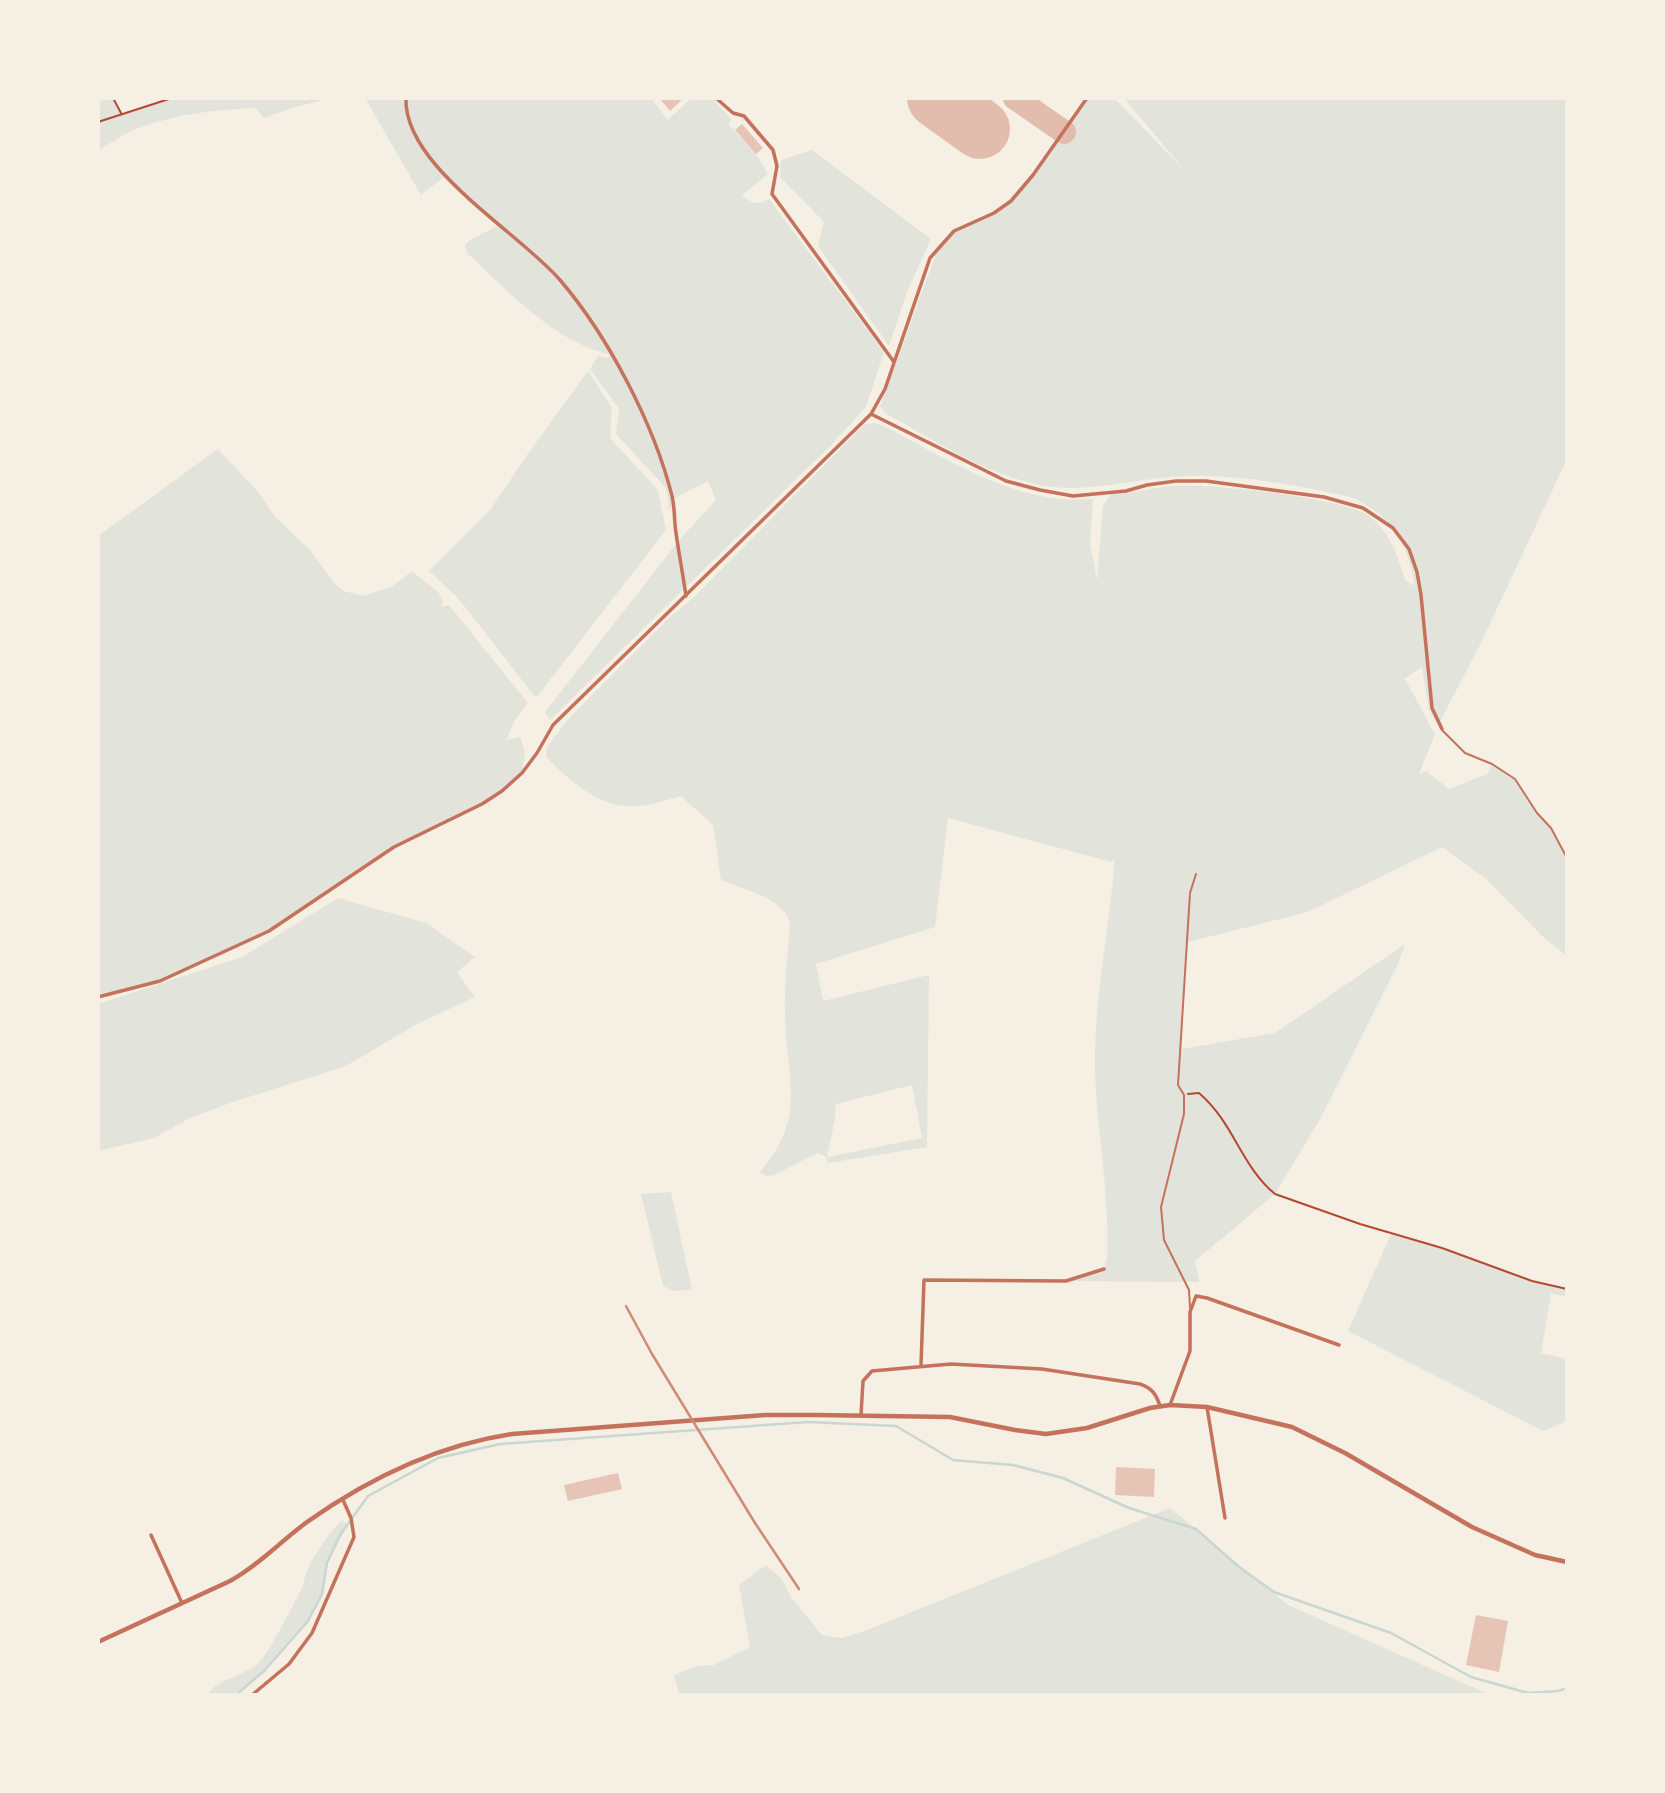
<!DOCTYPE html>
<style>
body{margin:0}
#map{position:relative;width:1665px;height:1793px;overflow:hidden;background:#f6efe4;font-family:Roboto,sans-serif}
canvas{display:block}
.frame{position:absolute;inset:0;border:100px solid #f6efe4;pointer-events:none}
</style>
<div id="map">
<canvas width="1665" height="1793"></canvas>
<div class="frame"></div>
</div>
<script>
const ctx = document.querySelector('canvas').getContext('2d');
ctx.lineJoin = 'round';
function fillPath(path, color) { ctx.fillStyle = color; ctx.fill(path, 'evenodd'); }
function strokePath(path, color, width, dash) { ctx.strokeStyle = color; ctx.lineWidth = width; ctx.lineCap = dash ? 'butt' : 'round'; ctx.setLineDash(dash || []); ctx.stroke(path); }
const green = new Path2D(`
 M105 98H113L122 114 172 98H330L292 108 264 118 255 108C214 110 175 114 136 129 123 134 110 144 98 151V103Z
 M365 98H651L668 120 691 98H712L731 119 729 125 756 154 768 174 742 195C753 204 756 206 769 199L884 352 866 407 830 446 550 720 545 712 680 539 716 500 708 481 673 499 670 513 666 488 616 434 619 409 590 369 598 356 606 358 611 355C553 341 509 292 467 253L465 245 470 240 499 225 444 177 421 195Z
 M1087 98H1114L1187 173 1124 98H1567V459L1479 647 1438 725 1429 710 1422 667 1404 679C1417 697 1423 715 1435 734L1419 774 1426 771 1449 789 1487 774 1492 764 1515 779 1537 813 1551 828 1567 858V956L1543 937 1486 879 1442 847 1308 912 1188 942 1181 1049 1275 1033 1405 944 1398 964 1319 1121 1275 1194 1195 1261 1199 1282 1066 1281 1104 1269 1107 1257C1110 1195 1097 1133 1095 1071 1094 999 1109 930 1115 859L1111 862 948 818 935 927 816 964 823 1001 929 975 927 1147 828 1163 826 1157 817 1153 774 1175 766 1176 760 1172C808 1118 786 1076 785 1014 784 984 788 953 790 923 783 897 744 890 721 880L713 825 681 796C667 800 652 805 637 806 599 809 571 781 546 757L547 747 570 717 672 615 693 598 864 425 873 423 884 426C940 455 996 492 1060 499 1071 500 1082 499 1093 499L1090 544 1097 580 1103 506 1111 494C1132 494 1153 487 1174 486 1209 483 1344 498 1369 516 1390 532 1398 556 1405 580L1415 586C1408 543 1391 515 1351 497 1297 486 1241 474 1187 476 1137 477 1089 495 1039 485 983 473 934 440 885 413L880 406 936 254 954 231 994 213 1011 201 1033 175ZM912 1085 922 1138 827 1157 835 1120 836 1104Z
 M812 150 931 239 907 292 889 346 818 246 824 222 780 177 781 160Z
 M588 371 612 408 610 438 658 490 666 530 536 698 458 598 429 571 490 510 527 455Z
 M218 449 260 494 274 516 310 550 334 583 344 591 363 596 391 587 412 571 439 593 443 601 441 607 449 605 528 703 514 722 506 740 520 737 525 752 522 773 502 791 482 804 394 847 269 931 160 981 98 997V536Z
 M338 898 426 923 475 957 457 972 475 997 417 1024 346 1066 230 1103 190 1118 154 1138 98 1151V1004L242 957Z
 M671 1192 692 1290 674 1291 663 1286 641 1194Z
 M1391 1234 1442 1248 1532 1281 1567 1289V1297L1551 1293 1541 1353 1567 1359V1421L1543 1431 1348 1331Z
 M1170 1508 1288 1605 1490 1695H679L674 1675 697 1666 714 1665 750 1647 739 1585 766 1565 782 1579 791 1597 822 1635 842 1638 867 1630Z
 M342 1520 348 1525 327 1563 322 1594 308 1621 264 1671 236 1695H207C217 1679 244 1676 258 1663 271 1651 293 1604 303 1586 305 1566 327 1535 342 1520Z`);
const stream = new Path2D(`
 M236 1695 264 1671 308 1621 322 1594 327 1563 340 1535 368 1496 438 1458 500 1444 808 1422 896 1426 953 1460 1013 1465 1063 1478 1129 1508 1196 1529 1239 1567 1274 1592 1391 1633 1471 1677 1528 1693 1558 1691 1567 1688`);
const taxiway = new Path2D(`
 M979 98H980
 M1015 98 1064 132
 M947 105 953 98`);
const runway = new Path2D(`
 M937 98 980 129`);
const building = new Path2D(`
 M659 98H684L670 111Z
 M742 124 763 148 756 154 735 130Z
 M1116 1467 1155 1469 1154 1497 1115 1495Z
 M618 1473 622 1489 568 1501 564 1485Z
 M1476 1615 1508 1621 1499 1672 1466 1665Z`);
const path = new Path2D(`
 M113 98 121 113
 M354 98H363
 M98 122 172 98
 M1188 1094 1199 1093C1234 1123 1241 1166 1275 1194L1360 1224 1442 1248 1532 1281 1567 1289`);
const service = new Path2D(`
 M1442 730 1465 753 1492 764 1515 779 1537 813 1551 828 1567 858
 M1190 1308 1189 1290 1164 1240 1161 1207 1184 1114V1095L1178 1085 1190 893 1196 874`);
const minor = new Path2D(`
 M406 98C403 166 520 233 560 280 608 336 654 424 672 496 675 508 674 521 676 533 679 554 683 575 686 596
 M716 98 733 113 744 116 773 150 777 166 772 194 894 362
 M871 414 1006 481 1040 490 1073 496 1126 491 1147 485 1176 481H1206L1324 497 1363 508 1393 528 1409 549 1417 572 1421 595 1432 708 1442 729
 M98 997 160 981 269 931 394 847 482 804 502 791 522 773 537 753 553 725 871 414 885 389 930 258 954 231 994 213 1011 201 1033 175 1087 98
 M921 1365 924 1280 1066 1281 1104 1269
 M1170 1405 1190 1351V1312L1196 1296 1207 1298 1339 1345
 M1207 1407 1225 1518
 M861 1415 863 1381 872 1371 951 1364 1042 1369 1140 1384C1152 1388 1156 1394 1160 1406
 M151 1535 182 1603
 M252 1695 289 1664 312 1633 354 1537 351 1518 343 1500`);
const tertiary = new Path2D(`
 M98 1642 230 1581C259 1565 281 1541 307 1522 368 1479 438 1445 512 1434L765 1415H816L950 1417 1015 1430 1046 1434 1087 1428 1150 1408 1170 1405 1207 1407 1292 1427 1345 1453 1472 1527 1535 1555 1567 1562`);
const rail = new Path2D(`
 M626 1306 652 1354 755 1523 799 1589`);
fillPath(green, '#e2e4dc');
strokePath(stream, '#c9d6d2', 2.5);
strokePath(taxiway, '#e2bdae', 24);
strokePath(runway, '#e2bdae', 60);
fillPath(building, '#e6c5b7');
strokePath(path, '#b5482f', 2);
strokePath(service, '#c5725c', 2);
strokePath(minor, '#c5725c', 3.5);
strokePath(tertiary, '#c5725c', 4.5);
strokePath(rail, '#cf8b77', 2.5);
</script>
